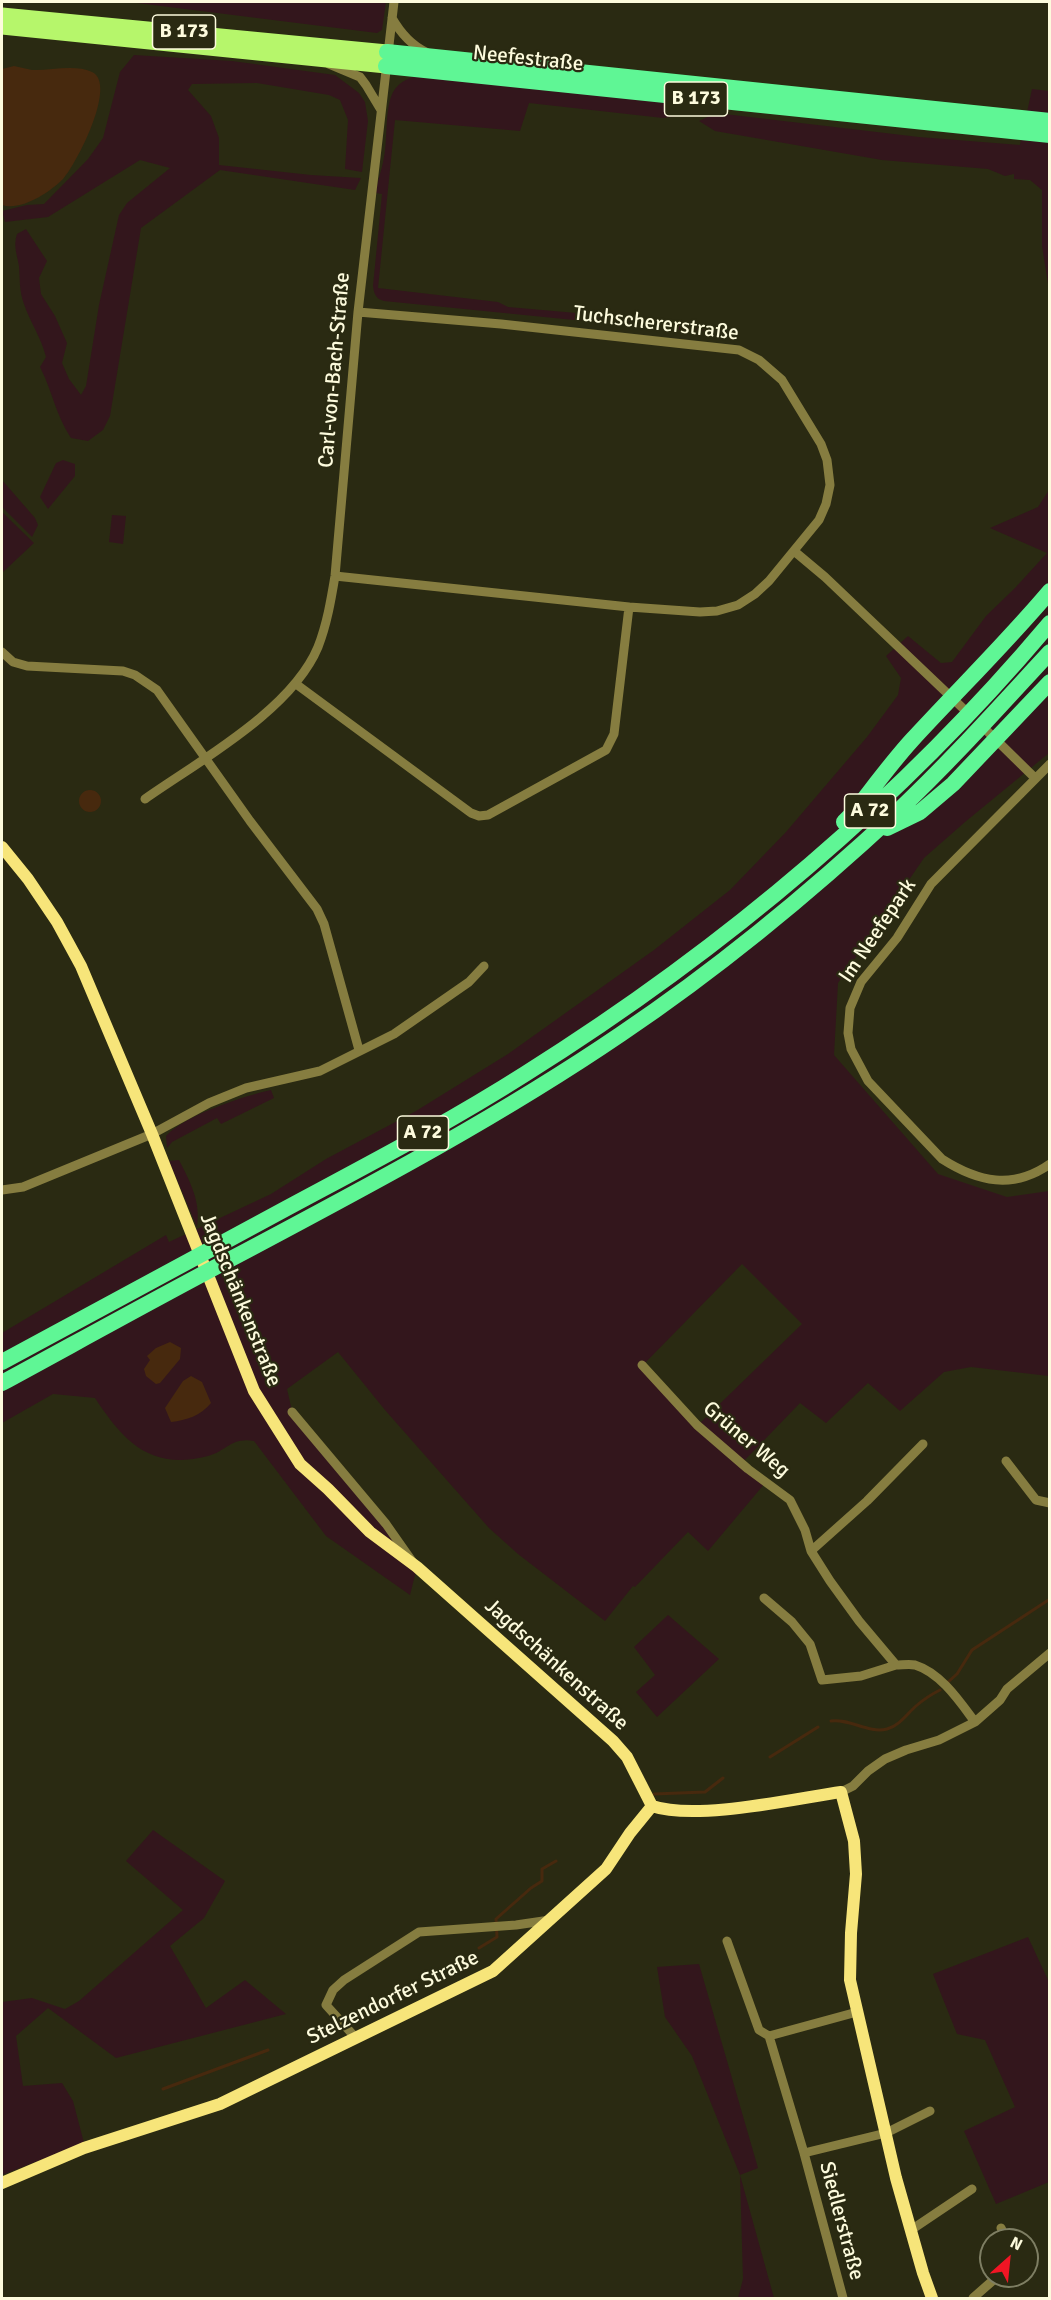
<!DOCTYPE html>
<meta charset="utf-8">
<style>
body{margin:0}
#map{position:relative;width:1051px;height:2300px;overflow:hidden;background:#2a2a12;font-family:Signika,sans-serif}
canvas{display:block}
.frame{position:absolute;inset:0;border:3px solid #fdfbdd;pointer-events:none}
.north{position:absolute;left:979px;top:2228px;width:60px;height:60px;box-sizing:border-box;background:#2a2a12;border:2px solid #7e7e63;border-radius:50%;rotate:27deg;font-size:16px;font-weight:700;line-height:24px;text-align:center;color:#fdfbdd}
.north::after{content:'';display:block;margin:auto;width:21px;height:27px;background:#f11524;clip-path:polygon(50% 0,100% 100%,50% 72%,0 100%)}
</style>
<div id="map">
<canvas width="1051" height="2300"></canvas>
<div class="frame"></div>
<div class="north">N</div>
</div>
<script>
const ctx = document.querySelector('canvas').getContext('2d');
ctx.lineJoin = 'round';
function fillPath(path, color) { ctx.fillStyle = color; ctx.fill(path, 'evenodd'); }
function strokePath(path, color, width, dash) { ctx.strokeStyle = color; ctx.lineWidth = width; ctx.lineCap = dash ? 'butt' : 'round'; ctx.setLineDash(dash || []); ctx.stroke(path); }
function label(font, color, halo, rows, align = 'center') {
  ctx.font = font + ' Signika,sans-serif'; ctx.lineWidth = 4.5; ctx.setLineDash([]); ctx.textBaseline = 'middle'; ctx.strokeStyle = halo; ctx.fillStyle = color; for (const [text, x, y, turn = 0] of rows) {
    ctx.save(); ctx.translate(x, y); ctx.rotate((+turn || 0) * Math.PI / 180); ctx.textAlign = isNaN(turn) ? turn : align; if (halo) ctx.strokeText(text, 0, 0); ctx.fillText(text, 0, 0); ctx.restore();
  }
}
const green = new Path2D(`
 M129 2H386L382 30 377 33Z
 M134 55 232 61 335 75 359 93 365 102 368 121 362 172 345 169 348 120 340 100 329 95 257 83 192 84 188 90 211 116 219 138V165L311 175 361 178 355 190 220 170 141 228 110 416 103 430 88 441 71 438C56 416 52 390 40 367L46 357C41 337 30 322 24 304 19 291 20 279 19 266 17 254 13 246 17 234L26 229 47 261 39 278 41 294 55 316 67 343 62 363 69 379 81 395 86 386 99 305 119 215 127 203 170 168 140 160 48 217 5 222 2 211 27 205 44 204 88 159 103 138 120 72Z
 M419 76 685 103 680 116 663 118 529 103 520 131 395 120 378 288 498 302 508 307 679 322 714 332 664 329 384 301C376 299 374 294 373 286L382 194 376 193C377 181 382 170 384 157 388 139 384 104 395 89 401 81 410 77 419 76Z
 M1032 89 1049 91V290L1042 246V190L1030 180 1014 179V174L1005 176 988 169 882 160 715 131 699 121 716 113 919 137 1020 145Z
 M63 460 75 464V476L48 509 40 497 56 463Z
 M2 480 35 518 38 525 32 537 2 507Z
 M1049 490V753L965 822 924 858 838 983 834 1055 938 1174 1007 1197 1049 1191V1376L971 1367 944 1372 900 1411 868 1383 826 1423 800 1403 742 1463 766 1482 708 1551 688 1532 635 1587 633 1586 605 1621 518 1554 489 1528 385 1410 338 1352 287 1389 292 1411 417 1567 410 1595 326 1536 254 1441C231 1437 227 1451 208 1456 151 1471 124 1442 95 1398L53 1394 2 1423V1333L166 1235 169 1242 271 1194 326 1159 416 1111 508 1054 654 950 730 890 786 832 867 737 898 695 901 678 886 656 908 636 941 663 952 662 986 616 1015 588 1047 553 990 528 1038 507ZM742 1264 802 1324 698 1425 643 1365Z
 M2 512 34 543 2 573Z
 M112 515 126 516 123 544 109 542Z
 M271 1090 274 1098 221 1124 217 1118 172 1142 167 1148 166 1136C185 1115 244 1096 271 1090Z
 M179 1160C190 1182 201 1201 197 1227L169 1161Z
 M668 1615 719 1659 657 1717 636 1692 655 1675 634 1647Z
 M153 1830 225 1881 204 1918 170 1946 206 2008 245 1980 286 2014 116 2058 48 2008 16 2036 23 2086 62 2083 73 2101 84 2143 2 2175V2002L32 1998 65 2009 79 2001 183 1910 126 1861Z
 M1028 1937 1049 1982V2182L996 2204 964 2131 1015 2107 985 2040 957 2034 933 1974Z
 M699 1964 758 2168 740 2175 774 2298H738L743 2279 740 2175 692 2056 665 2017 657 1967Z`);
const water = new Path2D(`
 M14 66C20 67 26 69 32 70 50 71 74 64 92 72 118 84 76 165 63 179 49 193 21 211 2 205V69Z
 M79 801a11 11 0 1 1 22 0a11 11 0 1 1-22 0Z
 M170 1342 181 1348 180 1359 160 1383 156 1384 146 1376 144 1369 150 1360 147 1356 156 1348Z
 M191 1376 202 1382 211 1403C200 1416 187 1420 171 1422L165 1408 183 1381Z`);
const stream = new Path2D(`
 M948 1682 957 1674 972 1650 1050 1599
 M831 1721C849 1718 869 1734 887 1729 899 1726 907 1714 916 1706 924 1699 932 1694 940 1690
 M770 1757 818 1727
 M654 1794 705 1792 723 1778
 M479 1948 497 1937 496 1919 531 1888 542 1881V1869L556 1861
 M163 2089 268 2050`);
const street = new Path2D(`
 M392 18C400 32 411 45 426 52
 M329 64 360 77 366 85 381 110
 M794 551 825 577 970 715
 M335 576 629 607 700 612 717 611 738 605 755 594 769 581 819 520 826 504 830 485 827 460 821 444 782 380 759 360 739 350 501 324 358 312
 M2 652 13 662 27 666 123 671 135 675 157 690 250 821 317 909 324 924 359 1050
 M296 684 471 813 479 816 488 815 606 750 614 734 629 607
 M980 724 1035 778
 M1050 764 931 884 897 938 861 982 850 1008 848 1033 851 1049 868 1081 942 1159C978 1182 1013 1190 1050 1164
 M145 799C199 761 292 710 318 647 327 624 331 600 335 576L358 312 394 2
 M2 1190 23 1187 152 1134 209 1103 246 1088 320 1071 394 1034 469 982 484 966
 M642 1365 697 1425 748 1469 790 1500 805 1530 811 1551 830 1581 859 1621 896 1665C902 1665 910 1664 915 1665 941 1673 960 1702 975 1722
 M292 1412 386 1524 412 1561
 M1006 1461 1036 1500 1050 1503
 M811 1551 867 1501 923 1444
 M764 1598 792 1622 810 1644 822 1680 861 1676 896 1665
 M841 1792 853 1786 868 1771 885 1759 906 1750 939 1740 975 1722 1000 1700 1007 1689 1050 1653
 M727 1941 759 2030 769 2036 857 2012
 M769 2036 804 2153 843 2298
 M355 2037 326 2005 333 1990 344 1980 419 1932 516 1925 550 1920
 M804 2153 886 2133 930 2111
 M1001 2228 1007 2240
 M911 2230 972 2189
 M973 2298 998 2276`);
const secondary = new Path2D(`
 M2 847 28 879 57 922 81 966 152 1134 254 1391 300 1464 328 1489 370 1532 417 1567 613 1741 627 1757 652 1806
 M652 1806C696 1821 793 1799 841 1792L854 1841 856 1874 851 1933 850 1980 896 2178 923 2273 932 2298
 M2 2183 84 2148 220 2104 493 1971 606 1869 630 1833 652 1806`);
const primary = new Path2D(`
 M2 15 387 52
 M2 27 386 66`);
const highway = new Path2D(`
 M387 52 1050 121
 M386 66 1050 135
 M844 822 854 812C873 788 891 763 912 740 958 690 1006 643 1050 591
 M887 828 920 812 953 784 1050 682
 M2 1362C97 1311 192 1259 287 1208 367 1165 448 1123 525 1074 721 951 901 800 1050 623
 M2 1383C83 1339 164 1294 246 1251 374 1183 502 1115 621 1034 719 968 811 892 898 811 951 761 1000 706 1050 652`);
const shields = [
 [184,32,63],
 [696,99,63],
 [870,811,51],
 [423,1133,51]
];
const shieldNames = [
 ["B 173",184,32],
 ["B 173",696,99],
 ["A 72",870,811],
 ["A 72",423,1133]
];
const streetNames = [
 ["Neefestraße",528,59,6],
 ["Tuchschererstraße",656,324,7],
 ["Carl-von-Bach-Straße",335,370,-85],
 ["Im Neefepark",878,931,-56],
 ["Jagdschänkenstraße",240,1300,68],
 ["Grüner Weg",746,1440,40],
 ["Jagdschänkenstraße",556,1665,42],
 ["Stelzendorfer Straße",393,1998,-26],
 ["Siedlerstraße",841,2221,75]
];
fillPath(green, '#33161c');
fillPath(water, '#47290e');
strokePath(stream, '#47290e', 3);
strokePath(street, '#867d40', 9);
strokePath(secondary, '#f7e57a', 12);
strokePath(primary, '#b6f66b', 15);
strokePath(highway, '#5ff695', 16);
for (const [x, y, w] of shields) { const box = new Path2D(); box.roundRect(x - w / 2, y - 17, w, 34, 4.5); ctx.fillStyle = '#2a2a12'; ctx.fill(box); strokePath(box, '#fdfbdd', 1.5); }
label('bold 20px', '#fdfbdd', null, shieldNames);
label('21px', '#fdfbdd', '#2a2a12', streetNames);
</script>
